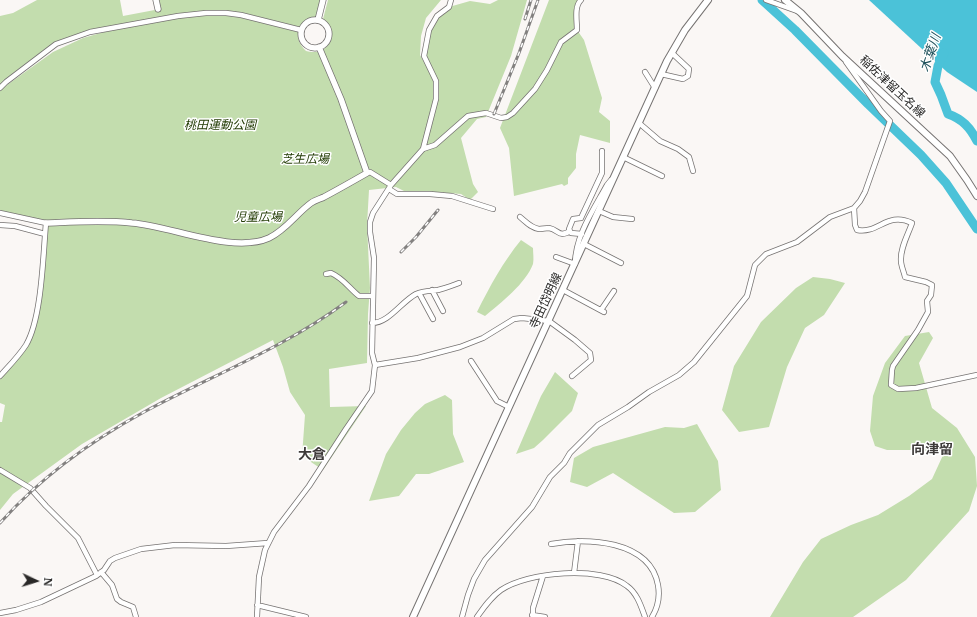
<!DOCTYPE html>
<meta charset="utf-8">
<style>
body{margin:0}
#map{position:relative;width:977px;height:617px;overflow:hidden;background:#faf7f5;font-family:Merriweather,serif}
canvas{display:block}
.north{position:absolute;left:16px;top:561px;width:40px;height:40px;-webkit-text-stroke:3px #fff;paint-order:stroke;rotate:94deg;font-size:11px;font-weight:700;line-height:16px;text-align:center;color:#292827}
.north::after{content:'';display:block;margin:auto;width:14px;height:18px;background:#292827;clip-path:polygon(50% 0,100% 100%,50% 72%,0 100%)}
</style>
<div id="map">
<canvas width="977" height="617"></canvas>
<div class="north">N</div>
</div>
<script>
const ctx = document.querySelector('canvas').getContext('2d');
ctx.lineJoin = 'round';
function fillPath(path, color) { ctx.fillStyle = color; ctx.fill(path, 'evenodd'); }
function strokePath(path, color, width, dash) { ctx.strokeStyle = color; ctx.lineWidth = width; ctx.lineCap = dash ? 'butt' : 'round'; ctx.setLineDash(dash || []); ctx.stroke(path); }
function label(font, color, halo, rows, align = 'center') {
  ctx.font = font + ' Merriweather,"Noto Sans JP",serif'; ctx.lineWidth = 3; ctx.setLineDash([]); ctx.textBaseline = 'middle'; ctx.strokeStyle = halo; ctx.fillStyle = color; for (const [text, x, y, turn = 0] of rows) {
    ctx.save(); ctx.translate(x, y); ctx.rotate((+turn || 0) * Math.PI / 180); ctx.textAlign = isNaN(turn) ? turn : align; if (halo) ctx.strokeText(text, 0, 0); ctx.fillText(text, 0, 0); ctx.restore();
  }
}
const green = new Path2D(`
 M37 0H120L123 16 160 9 159 0H323L318 18C298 18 291 37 306 51 330 57 341 31 323 19L328 0H441L426 18 421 36 420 55 433 77 424 56 429 30 437 16 449 7 470 1 490 4 498 0H527L511 56 486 117 477 119 461 138 473 184 478 192 470 200 461 194 423 191 406 192 396 187 369 190 367 225 370 288 368 314 367 363 329 369 330 407 366 406 323 470 302 456 305 415 290 392 283 367 273 340 161 398 82 444 13 494 0 510V422H2L5 405 0 403V376L26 344 34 324 40 291 46 223 0 212V90L53 52 83 38 125 26 91 32 56 44 0 88V16L13 13Z
 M549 0H580L577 30 584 40 602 98 599 112 610 121V143L580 135 576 154V168L568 178V184L564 186 562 184 514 196 509 148 500 128Z
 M521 240 533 248C533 253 534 259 533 264 526 283 501 303 485 316L477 312C490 286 503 262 521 240Z
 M813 277 830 279 845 283 824 315 805 328 787 367 769 427 739 432 722 410 734 366 761 322 796 288Z
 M929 332 933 338 919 363 932 408 957 428 975 457 977 486 969 511 906 580 853 617H770L803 562 821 539 851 525 878 515 909 496 932 479 944 453 917 450H887L875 446 870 431 873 396 885 363 905 336Z
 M555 372 578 393 572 411 543 440 534 448 516 454 541 396Z
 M445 395 452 400 453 434 464 462 429 474H416L399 496 369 501 386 454 401 430 415 413 425 404Z
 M697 424 718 461 721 490 695 512 674 513 613 473 587 487 570 482 574 458 593 447 665 427 684 428Z`);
const water = new Path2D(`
 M869 0H977V92L947 72Z`);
const river = new Path2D(`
 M762 0 795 30 868 104 921 155 946 183 977 229
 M944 53 938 66 935 82 941 95 948 114C962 119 970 127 977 141`);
const minor = new Path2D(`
 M766 0 797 11
 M645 72 655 88
 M661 74 683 79 688 76 689 69 672 53
 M0 88 6 82 56 44 90 32 178 16 206 13H226L241 15 301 30
 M639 123 660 141 678 149 689 157 693 171
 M423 149 435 145 468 116 486 113 501 118 507 117 513 113 535 89 547 70 561 42 577 30C577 21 574 6 581 0
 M623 157 662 176
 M367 173 370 172 391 185
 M389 189 397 194H430L452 196 493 209
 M854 208 855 225 857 230C879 234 887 211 912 223 908 235 900 248 901 261 901 266 904 272 905 277L926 282 932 285 931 295 927 301 928 312 918 330 893 366 892 370 891 385 898 389 916 388 977 375
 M599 211 613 217 632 219
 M0 213 46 223C43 255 42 318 26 345 19 356 9 366 0 376
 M520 217C526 222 531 228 539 229 542 229 546 228 549 228 559 230 559 238 570 231
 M581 218 602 173V151
 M581 218 573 219 569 229 571 233 582 234
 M0 225 15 226 45 234
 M584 244 621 263
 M556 257 575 264C575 236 594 209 607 185L611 180
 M326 274 331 273C343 278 349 288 359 296H373
 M432 290 443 311
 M563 290 604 312
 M419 293 433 319
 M601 310 614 291
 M372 323C389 323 401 302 416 294 423 291 430 291 438 290 445 288 452 286 459 283
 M471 361 497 401 509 407
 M375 365 418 358 460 347 483 338 514 319 522 318 549 321 575 340 590 353 591 360 572 376
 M0 470 30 488 46 506 78 538 97 575
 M551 544C586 537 650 540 658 585 660 596 658 607 652 617
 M101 572 112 585 117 599 121 602 133 607 136 617
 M574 573 578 541
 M257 605 306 617
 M0 613 16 610 41 602 96 576 104 570 110 561 115 558 141 549 175 545 226 546 268 543
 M532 615 545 617
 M257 617 259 577 265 550 274 532 309 486 346 429 372 391 375 365 372 353 374 258 370 232V222L373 213 391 185 423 149 436 99V81L424 56 429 30 437 16 449 7 451 0
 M462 617 468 595 474 579 485 560 532 507 550 477 564 463 570 453 598 425 628 407 649 392 679 375 694 362 747 296 755 265 766 254 797 242 830 217 854 208 860 201 865 192 890 121 881 111 846 62
 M477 617C484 607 491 597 501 590 527 572 601 565 627 586 637 593 641 606 645 617
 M533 617V608L543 576`);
const tertiary = new Path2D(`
 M156 0 158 9
 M318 20 323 0
 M301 34a14 14 0 1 1 28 0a14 14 0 1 1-28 0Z
 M46 223C74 222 103 220 132 223 171 226 233 254 269 238 286 230 296 214 311 203 315 200 320 199 324 197 339 189 353 181 367 173L341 99 319 47`);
const secondary = new Path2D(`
 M785 0 801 13 842 56 950 156 967 180 977 196
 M413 617 667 61 685 30 708 0`);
const rail = new Path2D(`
 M525 19 531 0
 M494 114 519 53 538 0
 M401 252 416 237 438 210
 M0 523C42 476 89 442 144 412 211 376 284 348 346 302`);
const streetNames = [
 ["稲佐津留玉名線",892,87,43],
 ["寺田岱明線",546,301,-65]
];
const parkNames = [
 ["桃田運動公園",220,126],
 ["芝生広場",305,160],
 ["児童広場",258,218]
];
const waterNames = [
 ["木葉川",931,53,-71]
];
const quarterNames = [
 ["向津留",932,450],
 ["大倉",312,455]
];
fillPath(green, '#c3ddae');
fillPath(water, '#4bc2d8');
strokePath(river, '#4bc2d8', 9);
strokePath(minor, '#767372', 6);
strokePath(tertiary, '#767372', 7);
strokePath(secondary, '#767372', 8);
strokePath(minor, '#fff', 4.5);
strokePath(tertiary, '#fff', 5.5);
strokePath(secondary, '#fff', 6);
strokePath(rail, '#838180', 3);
strokePath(rail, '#fff', 1.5, [4.5]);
label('12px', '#292827', '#fff', streetNames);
label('italic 12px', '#233c05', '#fff', parkNames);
label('italic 13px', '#20525c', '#fff', waterNames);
label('bold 14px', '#3e3b3a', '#fff', quarterNames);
</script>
